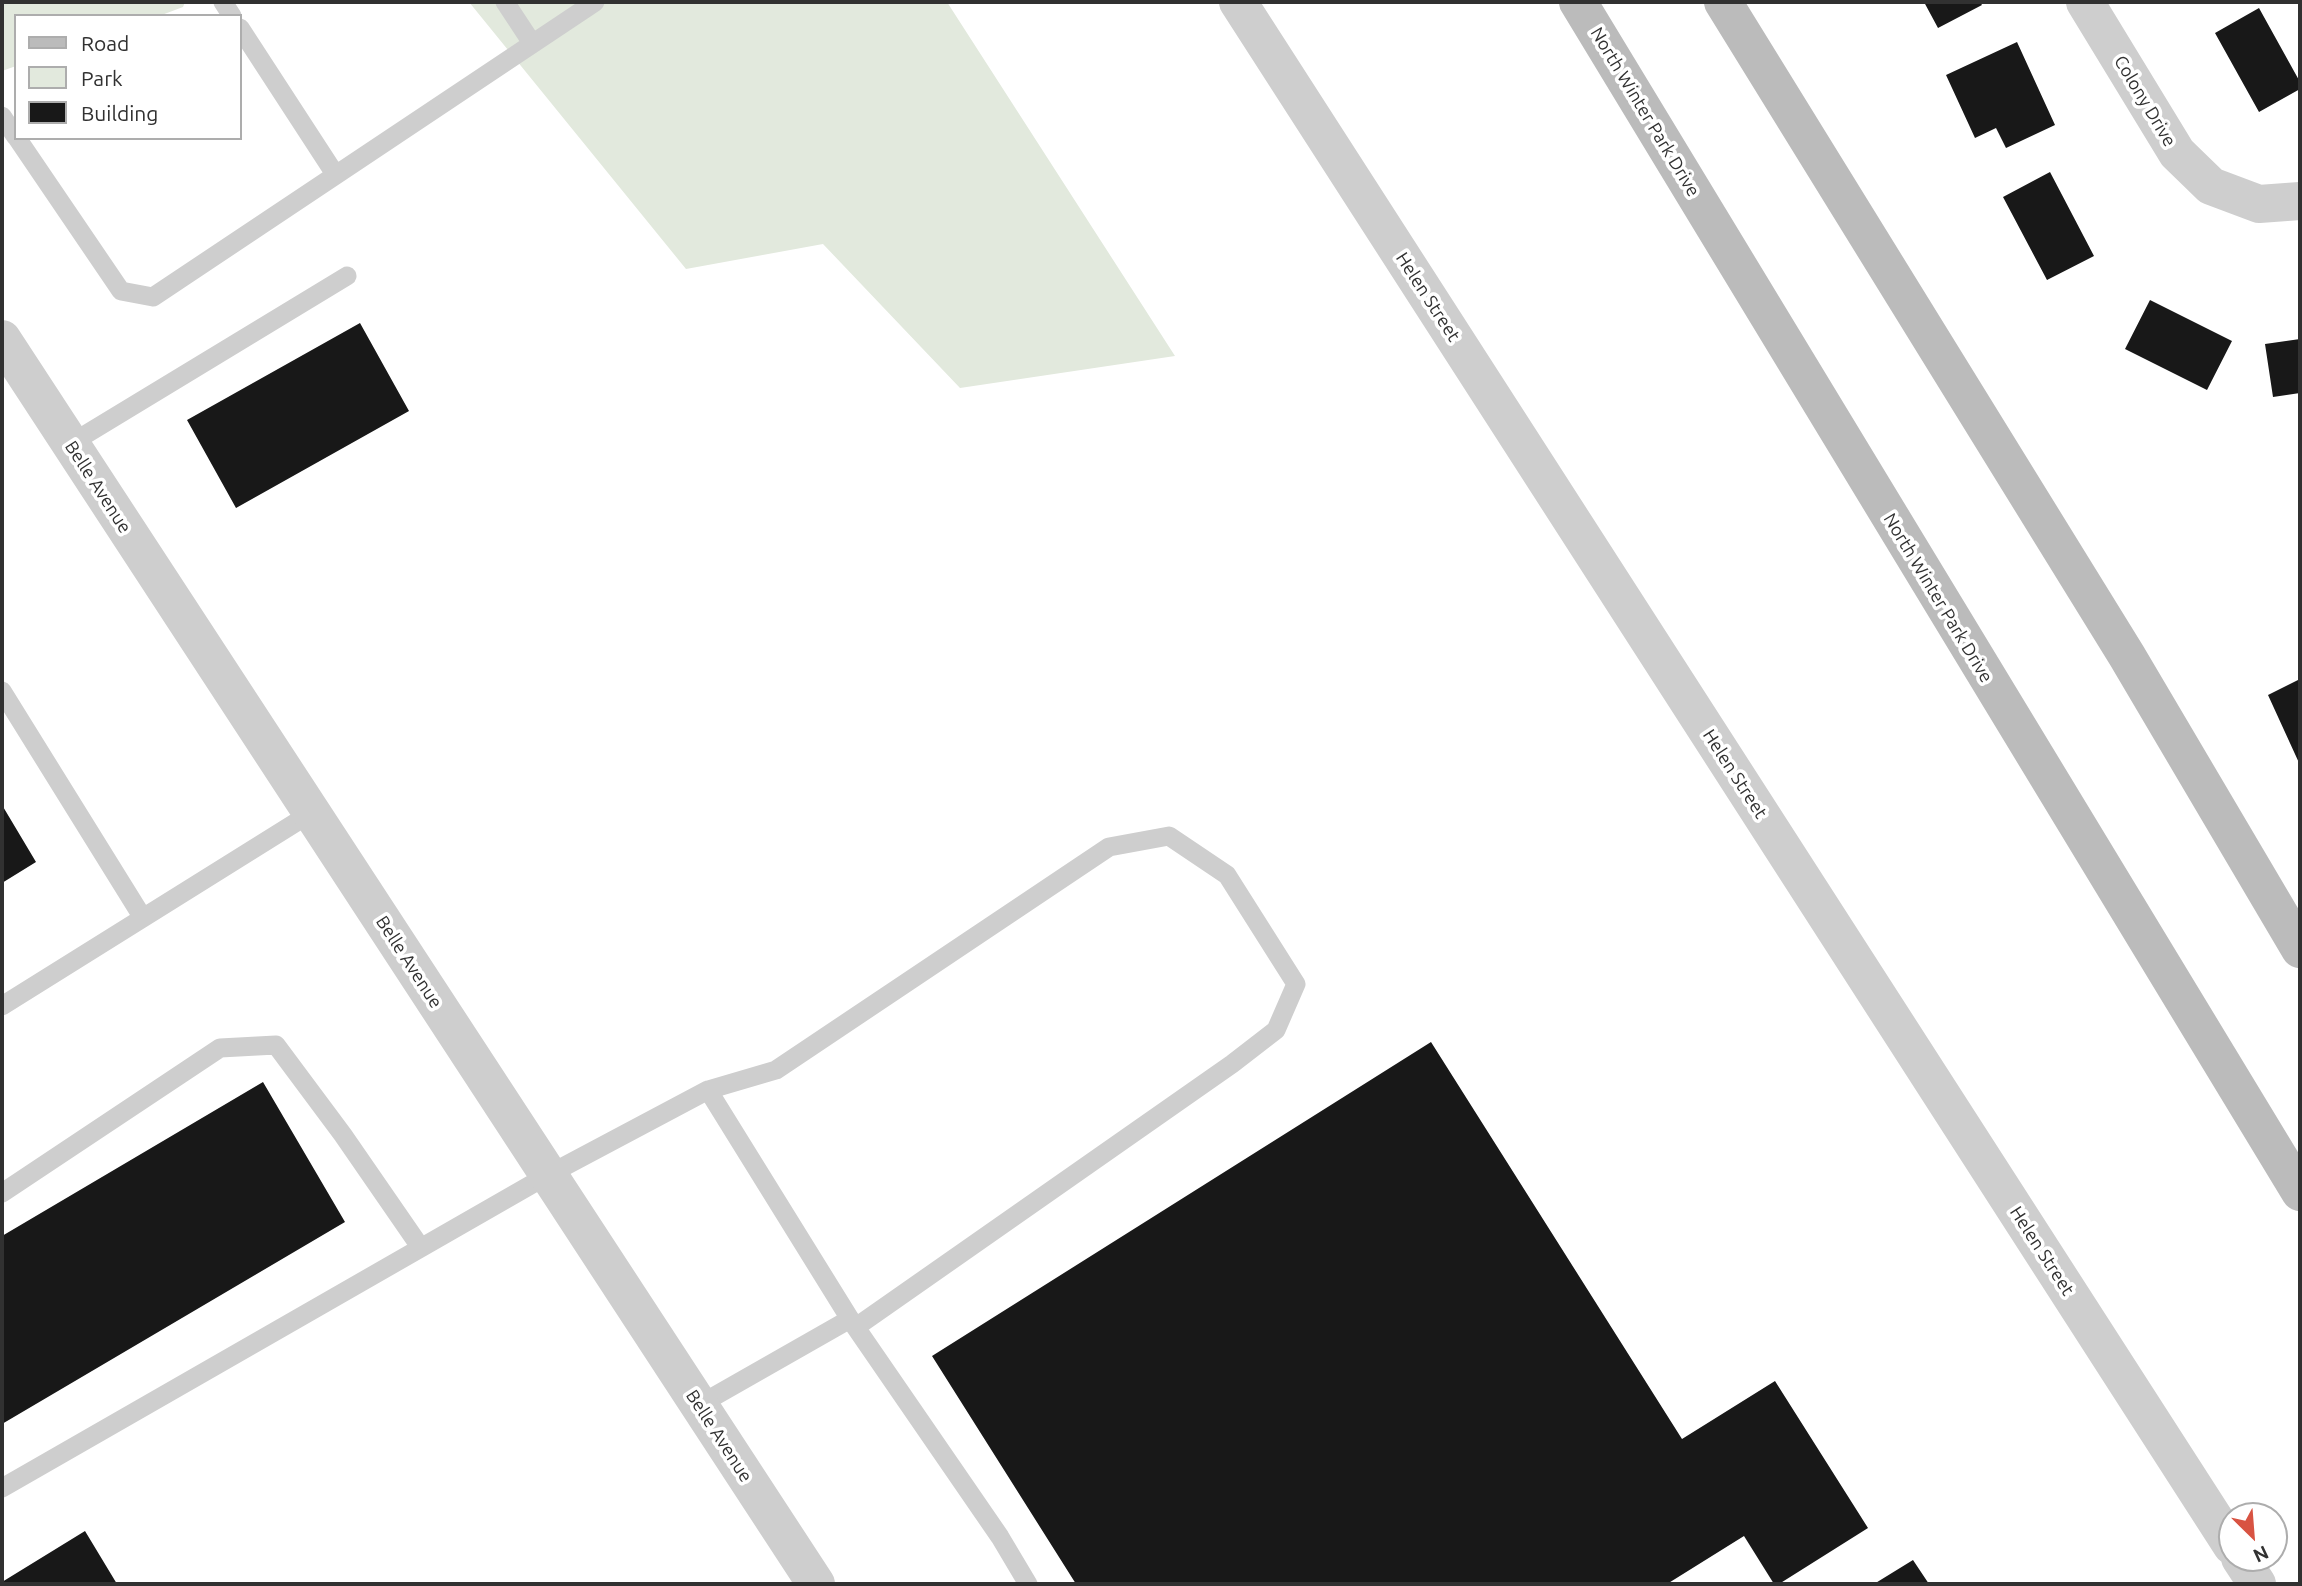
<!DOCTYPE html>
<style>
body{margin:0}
#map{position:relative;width:2302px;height:1586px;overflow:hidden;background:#fff;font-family:Ubuntu,sans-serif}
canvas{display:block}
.frame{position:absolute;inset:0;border:4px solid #313131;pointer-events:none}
.legend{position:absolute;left:14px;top:14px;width:228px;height:126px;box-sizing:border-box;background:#fff;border:2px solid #adadad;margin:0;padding:9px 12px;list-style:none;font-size:21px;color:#313131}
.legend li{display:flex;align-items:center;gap:14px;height:35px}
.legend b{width:35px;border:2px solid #adadad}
.north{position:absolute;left:2218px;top:1502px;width:70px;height:70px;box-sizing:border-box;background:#fff;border:2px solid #adadad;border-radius:50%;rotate:155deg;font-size:19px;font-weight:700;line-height:28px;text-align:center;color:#313131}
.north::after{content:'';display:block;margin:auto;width:24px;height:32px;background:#d85342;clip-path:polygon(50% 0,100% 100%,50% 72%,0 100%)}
</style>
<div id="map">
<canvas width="2302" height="1586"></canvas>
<div class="frame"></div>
<ul class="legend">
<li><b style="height:9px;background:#bbb"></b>Road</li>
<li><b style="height:19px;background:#e2e9dd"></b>Park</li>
<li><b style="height:19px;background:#181818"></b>Building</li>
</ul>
<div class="north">N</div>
</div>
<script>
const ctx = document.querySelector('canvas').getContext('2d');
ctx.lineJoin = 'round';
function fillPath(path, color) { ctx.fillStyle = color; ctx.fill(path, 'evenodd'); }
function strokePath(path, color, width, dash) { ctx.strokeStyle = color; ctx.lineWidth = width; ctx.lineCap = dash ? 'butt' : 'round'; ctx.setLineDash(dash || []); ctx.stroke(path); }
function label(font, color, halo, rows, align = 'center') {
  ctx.font = font + ' Ubuntu,sans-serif'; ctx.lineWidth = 7; ctx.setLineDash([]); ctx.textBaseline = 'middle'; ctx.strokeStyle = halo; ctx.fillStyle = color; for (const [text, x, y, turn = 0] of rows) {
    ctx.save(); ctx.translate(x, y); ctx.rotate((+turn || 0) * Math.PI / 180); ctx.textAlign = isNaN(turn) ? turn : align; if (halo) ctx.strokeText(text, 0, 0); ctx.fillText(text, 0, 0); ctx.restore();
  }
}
const green = new Path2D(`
 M2 2H185L183 7 159 16H16V66L2 71Z
 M469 2H947L1175 356 960 388 823 244 686 269Z`);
const building = new Path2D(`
 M1924 2H1980L1982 5 1938 28Z
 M2259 8 2300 82V89L2259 112 2215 33Z
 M2017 42 2055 125 2006 148 1996 128 1975 138 1946 75Z
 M2050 172 2094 256 2047 280 2003 197Z
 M2150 300 2232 341 2207 390 2125 349Z
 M360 323 409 411 236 508 187 420Z
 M2300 339V393L2273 397 2265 344Z
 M2300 679V765L2268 695Z
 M2 805 36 862 2 883Z
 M1431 1042 1682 1439 1775 1381 1868 1528 1779 1584H1774L1744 1536 1667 1584H1076L932 1356Z
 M263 1082 345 1222 2 1424V1236Z
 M85 1531 117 1584H2V1582Z
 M1913 1560 1929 1584H1874Z`);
const lane = new Path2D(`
 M223 2 232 16
 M505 2 532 43
 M240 28 335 174
 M2 116 16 137
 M17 138 121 291 153 297 595 2
 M70 444 347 276
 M2 691 143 918
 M2 1006 311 813
 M708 1090 850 1319 1000 1537 1028 1584
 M2 1193 220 1048 276 1045 343 1135 421 1248
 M699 1405 850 1319
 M2 1488 548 1175 708 1090 776 1070 1109 847 1169 836 1227 875 1296 984 1276 1030 1232 1064 856 1327`);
const street = new Path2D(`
 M1238 2 2232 1546
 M2085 2 2177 153 2211 186 2259 204 2300 201
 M2 339 816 1584
 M2240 1558 2257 1584`);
const secondary = new Path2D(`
 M1578 2 2300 1192
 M1723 2 2127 656 2300 949`);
const streetNames = [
 ["Colony Drive",2145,101,59],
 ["North Winter Park Drive",1645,112,59],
 ["Helen Street",1428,297,57],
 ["Belle Avenue",98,487,57],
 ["North Winter Park Drive",1938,598,59],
 ["Helen Street",1735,774,57],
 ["Belle Avenue",409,962,57],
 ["Helen Street",2042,1251,57],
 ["Belle Avenue",719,1436,57]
];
fillPath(green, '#e2e9dd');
fillPath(building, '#181818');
strokePath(lane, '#cecece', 19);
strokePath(street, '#cecece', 38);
strokePath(secondary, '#bbb', 38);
label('18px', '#313131', '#fff', streetNames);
</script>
